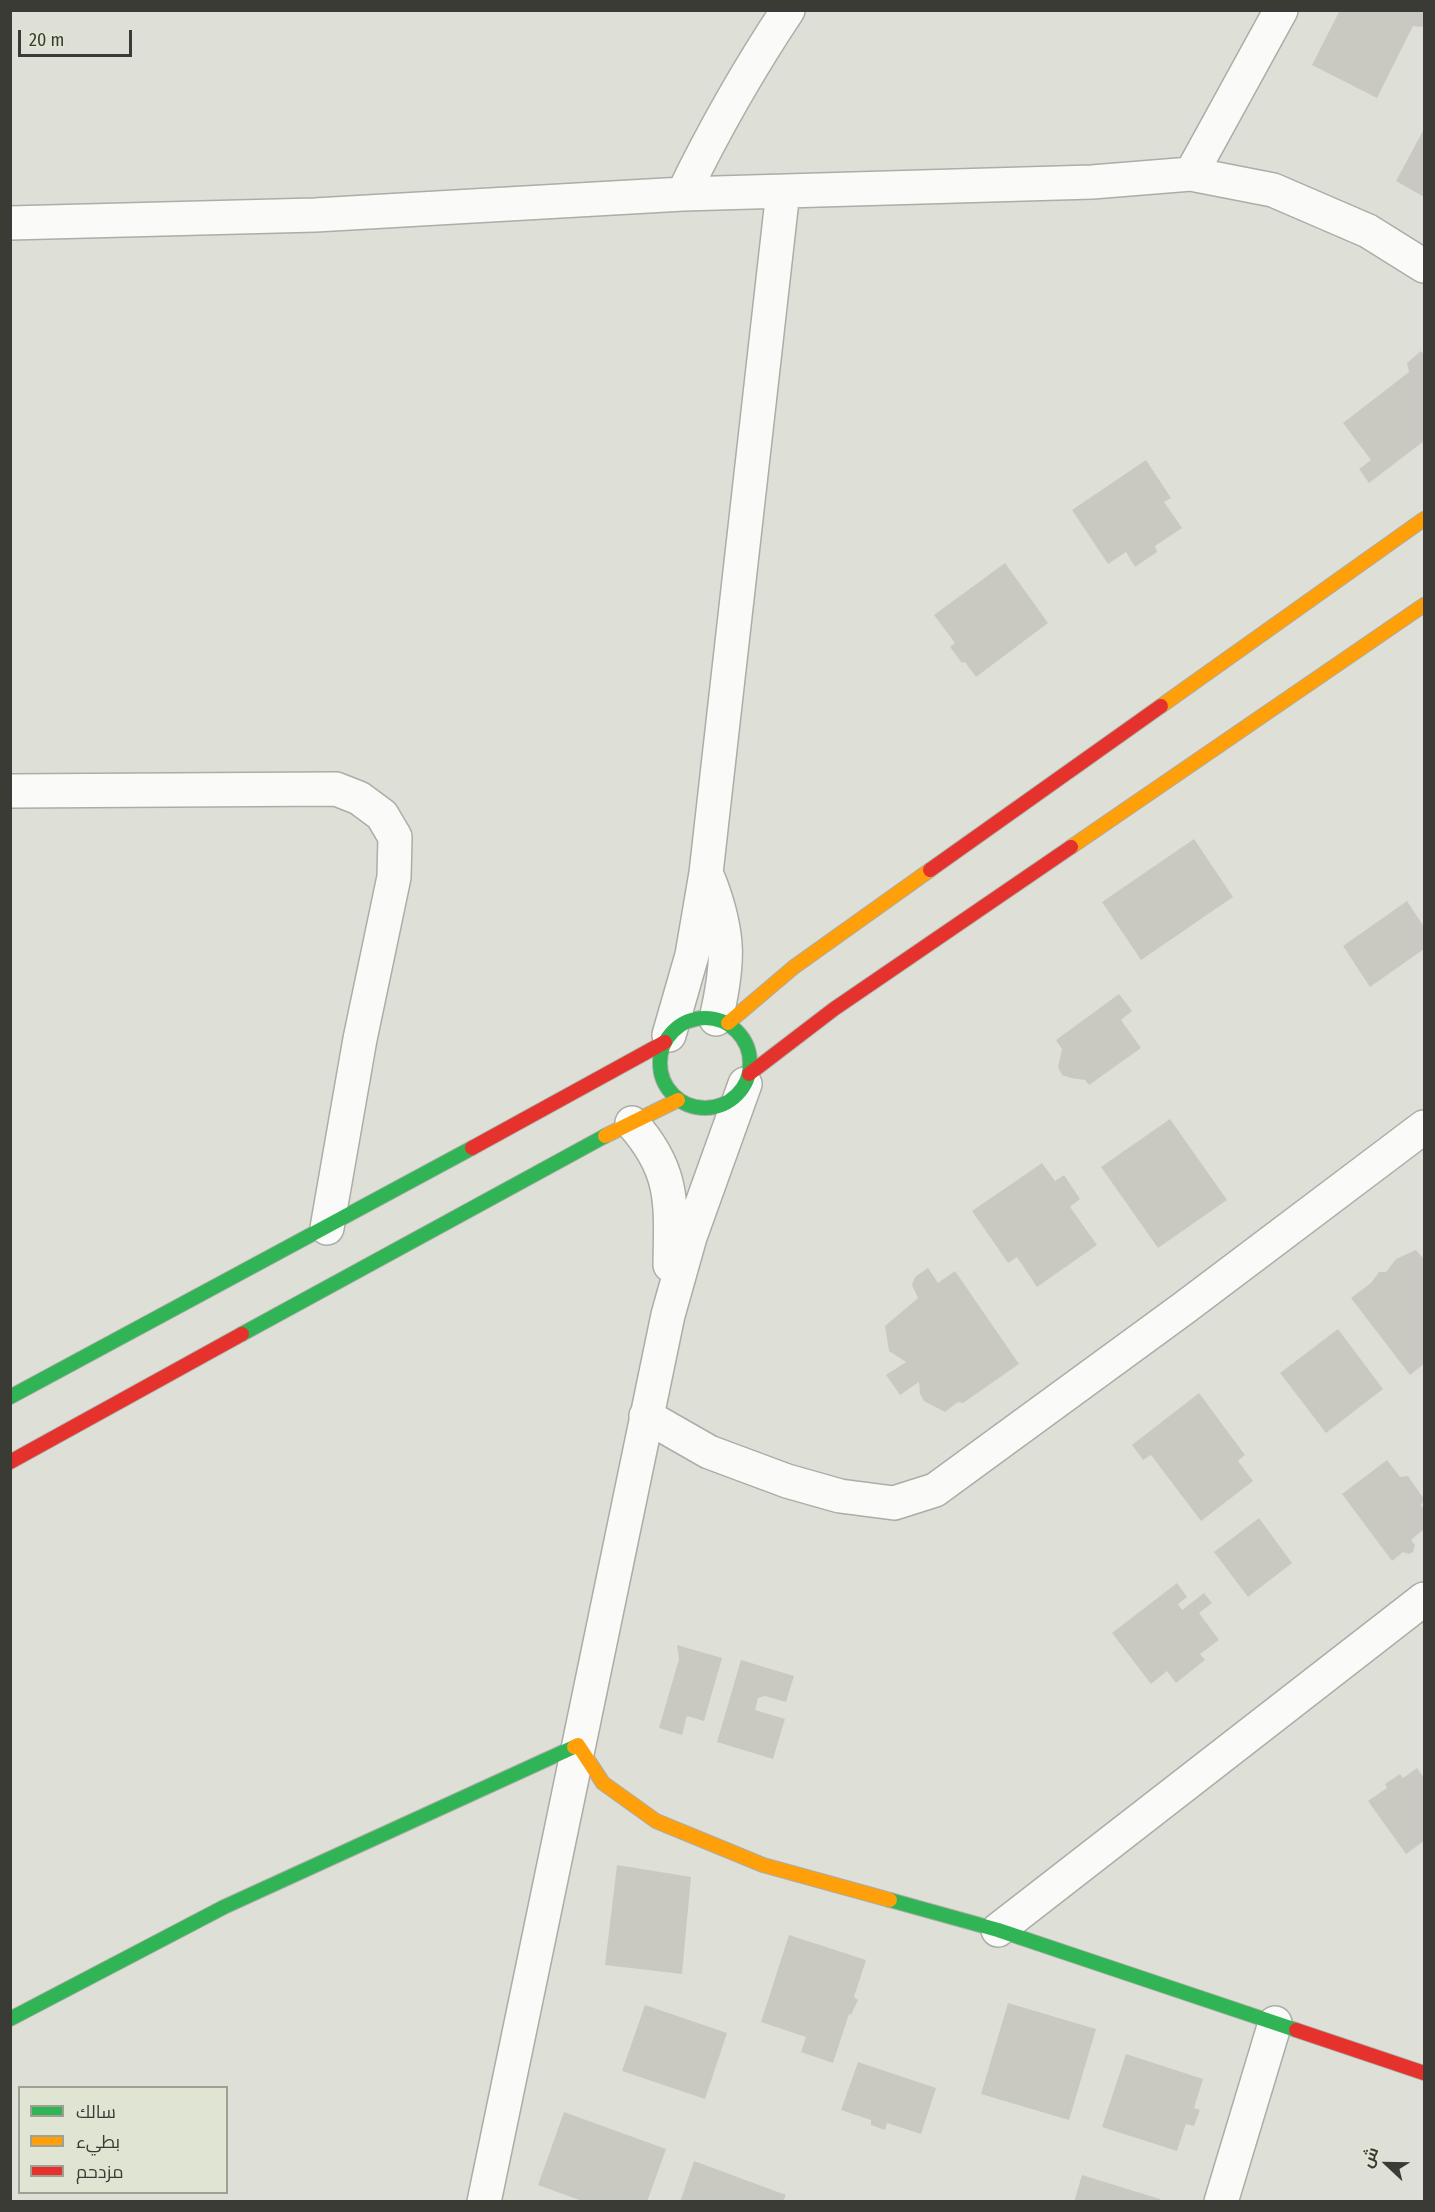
<!DOCTYPE html>
<meta charset="utf-8">
<style>
body{margin:0}
#map{position:relative;width:1435px;height:2212px;overflow:hidden;background:#dee0d7;font-family:"Fira Sans Condensed",Cairo,sans-serif}
canvas{display:block}
.frame{position:absolute;inset:0;border:12px solid #393b34;pointer-events:none}
.legend{position:absolute;left:18px;top:2086px;width:210px;height:108px;box-sizing:border-box;background:#dfe4d3;border:2px solid #9da093;margin:0;padding:8px 10px;list-style:none;font-size:18px;color:#393b34}
.legend li{display:flex;align-items:center;gap:12px;height:30px}
.legend b{width:30px;border:2px solid #9da093}
.north{position:absolute;left:1357px;top:2134px;width:60px;height:60px;-webkit-text-stroke:4px #dfe4d3;paint-order:stroke;rotate:292deg;font-size:16px;font-weight:700;line-height:24px;text-align:center;color:#393b34}
.north::after{content:'';display:block;margin:auto;width:21px;height:27px;background:#393b34;clip-path:polygon(50% 0,100% 100%,50% 72%,0 100%)}
.scale{position:absolute;left:18px;top:30px;width:114px;height:27px;box-sizing:border-box;border:3px solid #393b34;border-top:0;padding-left:8px;font-size:18px;line-height:21px;white-space:nowrap;color:#393b34;-webkit-text-stroke:4px #dfe4d3;paint-order:stroke}
</style>
<div id="map">
<canvas width="1435" height="2212"></canvas>
<div class="frame"></div>
<ul class="legend">
<li><b style="height:8px;background:#30b455"></b>سالك</li>
<li><b style="height:8px;background:#ff9f0a"></b>بطيء</li>
<li><b style="height:8px;background:#e5322d"></b>مزدحم</li>
</ul>
<div class="north">ش</div>
<div class="scale">20 m</div>
</div>
<script>
const ctx = document.querySelector('canvas').getContext('2d');
ctx.lineJoin = 'round';
function fillPath(path, color) { ctx.fillStyle = color; ctx.fill(path, 'evenodd'); }
function strokePath(path, color, width, dash) { ctx.strokeStyle = color; ctx.lineWidth = width; ctx.lineCap = dash ? 'butt' : 'round'; ctx.setLineDash(dash || []); ctx.stroke(path); }
const building = new Path2D(`
 M1340 10H1424V23L1422 27 1413 26 1377 98 1312 65Z
 M1424 129V197L1396 181Z
 M1421 351 1424 355V441L1369 483 1359 469 1371 460 1343 423 1409 372 1407 363Z
 M1146 460 1171 498 1164 502 1182 528 1155 546 1157 552 1135 567 1126 552 1108 564 1072 510Z
 M1005 563 1048 623 976 677 965 662 962 663 950 647 955 643 934 615Z
 M1194 839 1233 897 1141 960 1102 902Z
 M1407 901 1424 927V949L1370 987 1343 946Z
 M1119 994 1132 1011 1121 1020 1141 1048 1089 1085 1085 1080 1071 1078 1062 1075 1058 1067 1062 1049 1056 1040Z
 M1170 1119 1227 1200 1158 1248 1101 1167Z
 M1042 1163 1055 1181 1064 1175 1080 1199 1070 1207 1097 1245 1037 1287 1017 1257 1008 1263 972 1211Z
 M1416 1250 1424 1259V1364L1410 1375 1351 1298 1371 1283 1379 1272H1386L1396 1259Z
 M928 1268 938 1283 955 1271 1019 1364 963 1403 958 1402 945 1412 924 1401 920 1394 919 1382 900 1395 886 1375 906 1362 889 1351 885 1326 918 1298 912 1285 915 1277Z
 M1338 1329 1383 1389 1326 1433 1280 1373Z
 M1199 1393 1245 1455 1238 1461 1253 1481 1201 1521 1151 1455 1143 1460 1132 1445Z
 M1387 1460 1400 1477 1408 1476 1424 1499 1421 1505 1424 1510V1529L1411 1540 1415 1545 1413 1552 1409 1554 1403 1552 1392 1561 1342 1494Z
 M1259 1518 1292 1563 1248 1597 1214 1552Z
 M1177 1583 1187 1597 1178 1604 1182 1610 1204 1593 1212 1603 1199 1613 1219 1640 1200 1654 1205 1660 1176 1683 1167 1671 1151 1684 1112 1633Z
 M677 1645 722 1658 704 1721 687 1716 682 1735 659 1728 679 1659Z
 M741 1660 794 1676 786 1702 765 1696 758 1698 755 1710 785 1719 773 1759 717 1742Z
 M1417 1768 1424 1778V1841L1406 1854 1368 1801 1387 1788 1385 1784 1400 1774 1403 1778Z
 M617 1865 691 1877 682 1974 605 1965Z
 M789 1935 866 1960 854 1997 858 2000 851 2015 849 2014 833 2063 801 2052 806 2037 761 2022Z
 M1008 2003 1096 2029 1069 2120 981 2094Z
 M645 2005 727 2033 705 2099 622 2071Z
 M1126 2054 1203 2079 1194 2108 1200 2110 1194 2126 1186 2124 1177 2151 1102 2127Z
 M858 2062 936 2088 921 2134 887 2123 885 2130 871 2125V2120L841 2110Z
 M564 2112 666 2149 647 2202H585L538 2185Z
 M694 2161 786 2195 783 2202H680Z
 M1082 2175 1160 2199 1159 2202H1074Z`);
const street = new Path2D(`
 M1191 174 1281 10
 M683 194C714 130 748 70 788 10
 M10 223 315 215 683 194 1092 182 1191 174 1273 190 1368 231 1424 266
 M10 791 336 789 359 798 382 815 395 837 394 877 360 1039 327 1228
 M709 880C730 934 729 963 716 1019
 M669 1035 692 955 706 873 783 191
 M632 1123C675 1171 671 1204 670 1265
 M646 1416 709 1452 787 1481 840 1496 894 1503 935 1490 1184 1308 1424 1127
 M998 1930 1424 1599
 M484 2202 668 1315 690 1237 745 1084
 M1221 2202 1275 2023`);
const fast = new Path2D(`
 M660 1063a45 45 0 1 1 90 0a45 45 0 1 1-90 0Z
 M242 1334 605 1136
 M10 1397 472 1148
 M890 1900 998 1930 1296 2030
 M10 2019 224 1907 574 1747`);
const slow = new Path2D(`
 M1161 706 1424 519
 M1071 847 1424 605
 M728 1023 794 967 930 870
 M605 1136 678 1100
 M574 1747 578 1745 603 1783 656 1821 763 1865 890 1900`);
const jam = new Path2D(`
 M930 870 1161 706
 M749 1074 834 1009 1071 847
 M472 1148 665 1042
 M10 1462 242 1334
 M1296 2030 1424 2073`);
fillPath(building, '#c9c9c2');
strokePath(street, '#abada6', 36);
strokePath(fast, '#abada6', 16);
strokePath(slow, '#abada6', 16);
strokePath(jam, '#abada6', 16);
strokePath(street, '#fafaf9', 33);
strokePath(fast, '#30b455', 14);
strokePath(slow, '#ff9f0a', 14);
strokePath(jam, '#e5322d', 14);
</script>
